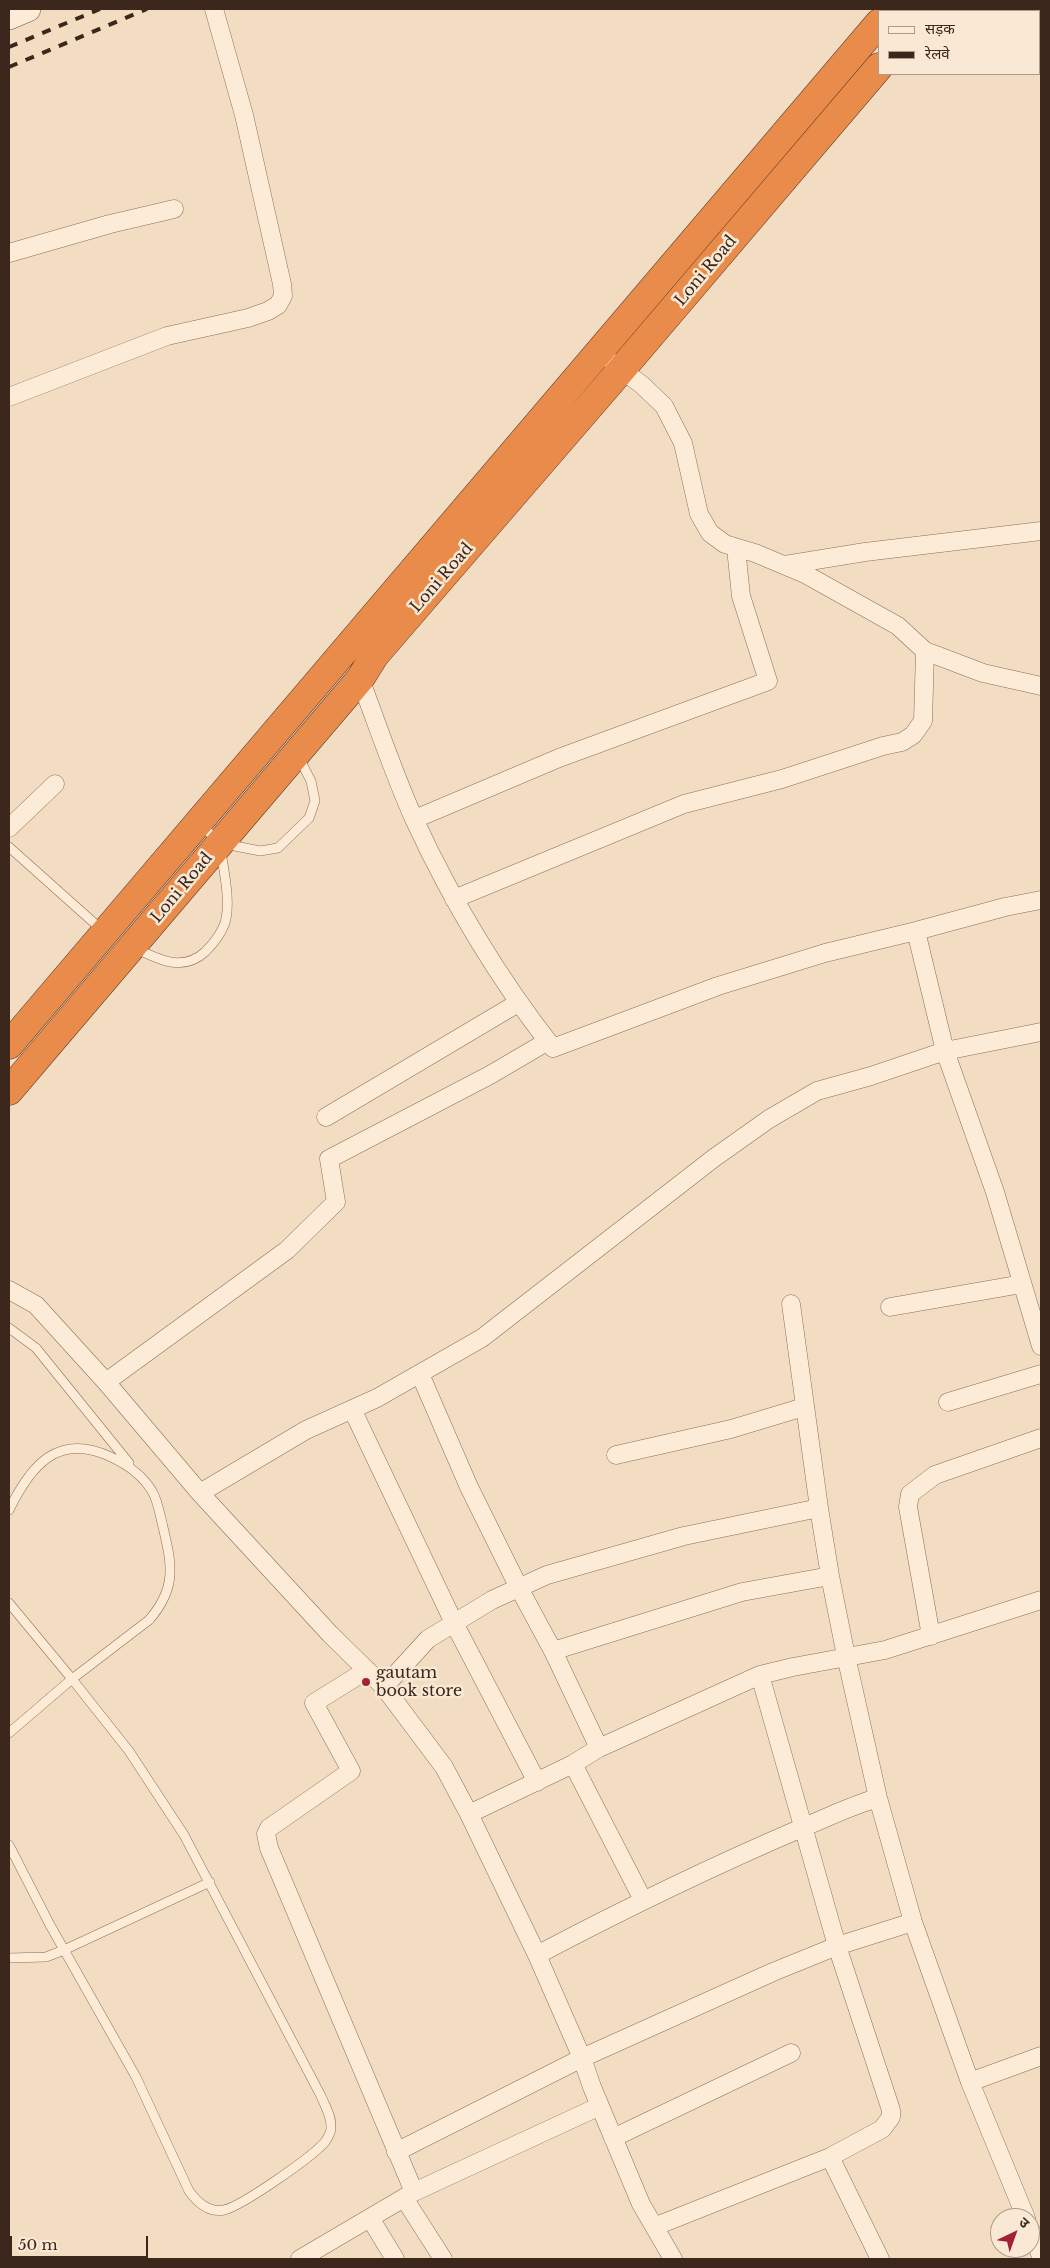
<!DOCTYPE html>
<meta charset="utf-8">
<style>
body{margin:0}
#map{position:relative;width:1050px;height:2268px;overflow:hidden;background:#f2ddc2;font-family:"Libre Baskerville","Noto Sans Devanagari",serif}
canvas{display:block}
.frame{position:absolute;inset:0;border:10px solid #3c271d;pointer-events:none}
.legend{position:absolute;left:878px;top:10px;width:162px;height:65px;box-sizing:border-box;background:#f9e8d3;border:1px solid #ad9b8a;margin:0;padding:6px 9px;list-style:none;font-size:15px;color:#3c271d}
.legend li{display:flex;align-items:center;gap:10px;height:25px}
.legend b{width:25px;border:1px solid #ad9b8a}
.north{position:absolute;left:990px;top:2208px;width:50px;height:50px;box-sizing:border-box;background:#f9e8d3;border:1px solid #ad9b8a;border-radius:50%;rotate:42deg;font-size:14px;font-weight:700;line-height:20px;text-align:center;color:#3c271d}
.north::after{content:'';display:block;margin:auto;width:18px;height:22px;background:#a32136;clip-path:polygon(50% 0,100% 100%,50% 72%,0 100%)}
.scale{position:absolute;left:10px;top:2236px;width:138px;height:22px;box-sizing:border-box;border:2px solid #3c271d;border-top:0;padding-left:6px;font-size:15px;line-height:18px;white-space:nowrap;color:#3c271d;-webkit-text-stroke:4px #f9e8d3;paint-order:stroke}
</style>
<div id="map">
<canvas width="1050" height="2268"></canvas>
<div class="frame"></div>
<ul class="legend">
<li><b style="height:6px;background:#fcebd6"></b>सड़क</li>
<li><b style="height:6px;background:#3c271d"></b>रेलवे</li>
</ul>
<div class="north">उ</div>
<div class="scale">50 m</div>
</div>
<script>
const ctx = document.querySelector('canvas').getContext('2d');
ctx.lineJoin = 'round';
function strokePath(path, color, width, dash) { ctx.strokeStyle = color; ctx.lineWidth = width; ctx.lineCap = dash ? 'butt' : 'round'; ctx.setLineDash(dash || []); ctx.stroke(path); }
function label(font, color, halo, rows, align = 'center') {
  ctx.font = font + ' "Libre Baskerville",serif'; ctx.lineWidth = 5; ctx.setLineDash([]); ctx.textBaseline = 'middle'; ctx.strokeStyle = halo; ctx.fillStyle = color; for (const [text, x, y, turn = 0] of rows) {
    ctx.save(); ctx.translate(x, y); ctx.rotate((+turn || 0) * Math.PI / 180); ctx.textAlign = isNaN(turn) ? turn : align; if (halo) ctx.strokeText(text, 0, 0); ctx.fillText(text, 0, 0); ctx.restore();
  }
}
const lane = new Path2D(`
 M200 824 220 843 260 851 278 848 309 818 315 801 311 781 299 758
 M9 847 102 930
 M135 948C159 960 183 972 205 952 213 944 221 934 225 923 231 901 224 873 221 851
 M9 1328 36 1348 129 1463
 M9 1510C31 1465 58 1432 111 1457 126 1464 143 1476 152 1491 158 1501 160 1515 163 1527 172 1565 177 1588 149 1620L72 1679 9 1733
 M9 1603 72 1679 129 1751 184 1835 321 2096C325 2106 332 2117 331 2128 331 2132 327 2139 325 2142 312 2157 242 2206 224 2210 209 2213 197 2202 189 2191L136 2077 50 1925 9 1845
 M9 1958 46 1957 64 1950 210 1882`);
const street = new Path2D(`
 M9 253 110 224 174 209
 M613 363 642 385 664 406 683 443 699 514 710 533 725 544 755 553 805 574 898 626 925 651 983 673 1041 686
 M9 397 167 336 248 318 268 311 278 305 283 296 282 284 244 115 214 9
 M785 565 865 552 1041 531
 M360 679C378 726 394 775 415 821 452 901 498 978 553 1048L718 986 825 953 916 931
 M415 819 559 758 768 681 741 596 736 548
 M9 828 55 784
 M454 899 684 804 782 779 883 746 902 742 913 735 923 721 925 651
 M1041 900 1005 907 916 931 945 1051 995 1192 1041 1346
 M326 1117 518 1003
 M9 1290 36 1305 106 1382 200 1493 330 1634 384 1687 444 1767 469 1814 537 1955 582 2058 592 2087 641 2204 673 2259
 M890 1307 1022 1284
 M420 1374 469 1487 519 1588 553 1651 599 1748
 M106 1382 287 1250 336 1202 329 1159 490 1075 548 1041
 M948 1402 1041 1374
 M352 1409 454 1623 537 1782
 M616 1455 731 1429 804 1407
 M200 1493 306 1430 377 1398 482 1338 714 1158 769 1119 817 1091 871 1076 945 1051 1041 1032
 M819 1508 830 1576
 M931 1636 908 1507 910 1494 935 1475 1041 1438
 M553 1651 742 1592 830 1576 846 1656 878 1798
 M367 1670 314 1703 351 1771 269 1828 266 1834 269 1848 414 2192
 M384 1687 428 1639 492 1600 547 1575 684 1536 819 1508 791 1304
 M573 1764 643 1900
 M469 1814 573 1764 599 1748 760 1675 793 1667 885 1650 1041 1600
 M537 1955C624 1909 713 1866 804 1827 829 1817 852 1805 878 1798L913 1922 970 2082 1026 2218
 M970 2082 1041 2056
 M613 2138 791 2053
 M396 2152 582 2058 773 1972 837 1946 913 1922
 M830 2157 880 2259
 M404 2198 443 2259
 M370 2218 395 2259
 M656 2226 830 2157 882 2129 891 2117V2110L837 1946 760 1675
 M1030 2229 1041 2256
 M300 2259 414 2192 600 2106`);
const secondary = new Path2D(`
 M9 17 28 9`);
const highway = new Path2D(`
 M926 11 928 9
 M9 1045 879 23
 M9 1091 360 679 375 655 621 370 879 67`);
const rail = new Path2D(`
 M9 47 100 9
 M9 67 147 9`);
const markers = [
 [366,1682,5,"#a32136"]
];
const streetNames = [
 ["Loni Road",706,271,-50],
 ["Loni Road",442,578,-49],
 ["Loni Road",182,888,-50]
];
const poiNames = [
 ["gautam",376,1673],
 ["book store",376,1691]
];
strokePath(lane, '#8e6c57', 10);
strokePath(street, '#8e6c57', 19);
strokePath(secondary, '#704d3a', 26);
strokePath(highway, '#5b3b2c', 29);
strokePath(lane, '#fcebd6', 9);
strokePath(street, '#fcebd6', 18);
strokePath(secondary, '#fcebd6', 25);
strokePath(highway, '#e98c4b', 28);
strokePath(rail, '#3c271d', 4, [9, 9]);
for (const [x, y, r, color] of markers) { const dot = new Path2D(); dot.arc(x, y, r, 0, 2 * Math.PI); ctx.fillStyle = color; ctx.fill(dot); strokePath(dot, '#f9e8d3', 2); }
label('16px', '#3c271d', '#f9e8d3', streetNames);
label('16px', '#3c271d', '#f9e8d3', poiNames, 'left');
</script>
